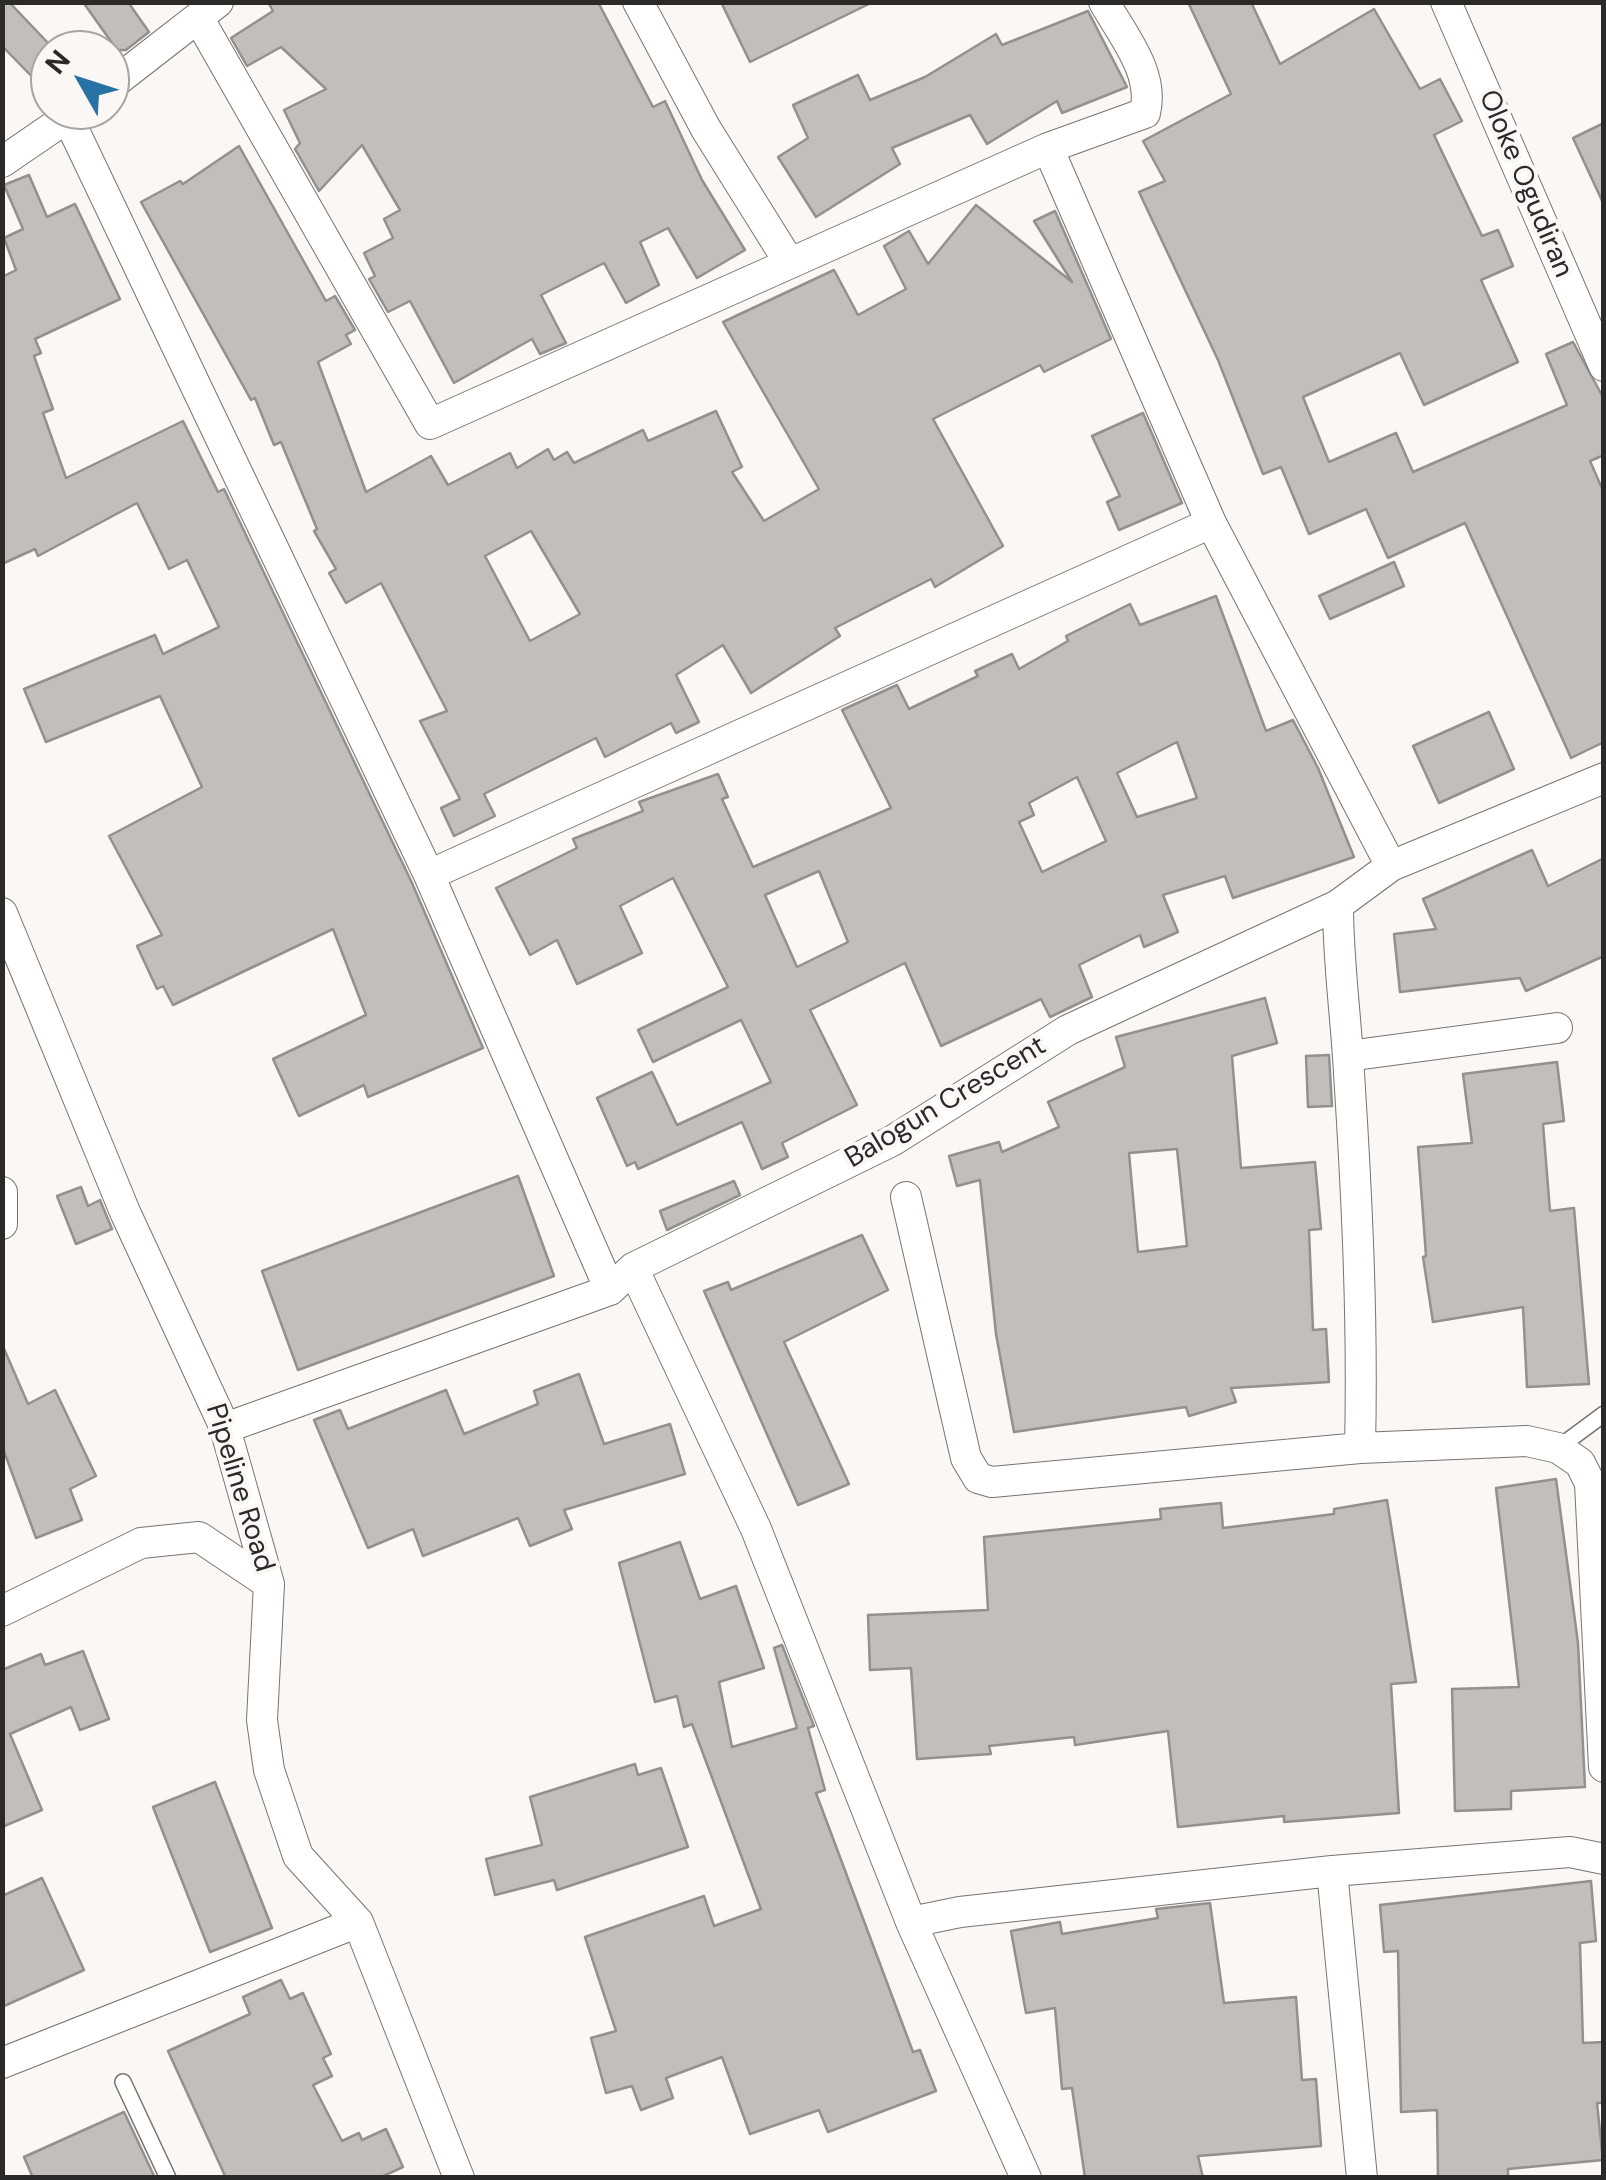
<!DOCTYPE html>
<style>
body{margin:0}
#map{position:relative;width:1606px;height:2180px;overflow:hidden;background:#faf7f4;font-family:"DM Sans",sans-serif}
canvas{display:block}
.frame{position:absolute;inset:0;border:5px solid #2b2a29;pointer-events:none}
.north{position:absolute;left:30px;top:30px;width:100px;height:100px;box-sizing:border-box;background:#faf7f4;border:2px solid #a7a5a3;border-radius:50%;rotate:309deg;font-size:28px;font-weight:700;line-height:40px;text-align:center;color:#2b2a29}
.north::after{content:'';display:block;margin:auto;width:35px;height:45px;background:#2872a5;clip-path:polygon(50% 0,100% 100%,50% 72%,0 100%)}
</style>
<div id="map">
<canvas width="1606" height="2180"></canvas>
<div class="frame"></div>
<div class="north">N</div>
</div>
<script>
const ctx = document.querySelector('canvas').getContext('2d');
ctx.lineJoin = 'round';
function fillPath(path, color) { ctx.fillStyle = color; ctx.fill(path, 'evenodd'); }
function strokePath(path, color, width, dash) { ctx.strokeStyle = color; ctx.lineWidth = width; ctx.lineCap = dash ? 'butt' : 'round'; ctx.setLineDash(dash || []); ctx.stroke(path); }
function label(font, color, halo, rows, align = 'center') {
  ctx.font = font + ' "DM Sans",sans-serif'; ctx.lineWidth = 8; ctx.setLineDash([]); ctx.textBaseline = 'middle'; ctx.strokeStyle = halo; ctx.fillStyle = color; for (const [text, x, y, turn = 0] of rows) {
    ctx.save(); ctx.translate(x, y); ctx.rotate((+turn || 0) * Math.PI / 180); ctx.textAlign = isNaN(turn) ? turn : align; if (halo) ctx.strokeText(text, 0, 0); ctx.fillText(text, 0, 0); ctx.restore();
  }
}
const building = new Path2D(`
 M2 2H9L50 45V95L2 46Z
 M83 2H128L149 32 126 50H117Z
 M268 2H598L653 107 665 101 702 180 745 250 697 278 668 228 640 242 659 285 626 303 604 263 541 295 566 343 540 354 532 339 454 383 410 301 388 312 369 279 375 276 364 253 393 238 384 219 400 210 362 145 319 191 295 149 300 143 284 110 326 89 281 47 247 66 231 38 273 11Z
 M721 2H873L750 62Z
 M1188 2H1251L1280 64 1374 9 1420 89 1440 79 1462 121 1434 135 1482 236 1498 230 1513 266 1481 280 1518 362 1424 405 1400 353 1303 397 1329 462 1396 433 1413 472 1567 405 1546 354 1573 342 1604 399V455L1590 461 1604 493V742L1571 758 1465 523 1388 558 1366 509 1309 534 1281 467 1263 474 1218 360 1139 192 1165 181 1143 141 1231 94Z
 M1088 11 1127 87 1062 113 1057 101 987 144 970 115 892 148 900 164 816 217 778 157 808 138 793 105 858 75 870 100 925 77 996 34 1002 45Z
 M1604 123V205L1573 138Z
 M239 146 326 301 335 296 355 330 346 335 351 344 318 362 366 492 431 456 448 485 510 453 517 468 548 449 554 460 567 452 574 463 643 430 648 441 716 411 742 467 732 472 764 521 819 489 723 322 834 270 858 315 906 289 884 246 909 231 928 264 976 205 1072 282 1034 221 1055 211 1111 339 1044 372 1040 365 933 419 1003 546 935 587 931 579 835 628 840 636 751 693 723 645 676 675 699 722 676 733 671 723 605 757 596 738 484 794 495 816 454 836 441 808 460 799 420 721 447 711 381 583 346 603 329 573 336 569 314 531 317 529 281 442 274 445 255 398 251 400 141 202 180 181 183 184ZM531 531 580 614 530 641 485 556Z
 M29 175 47 217 75 204 120 299 35 339 41 353 34 356 53 409 43 413 66 478 183 421 218 492 224 489 412 883 483 1048 368 1097 364 1085 299 1116 273 1059 366 1015 333 929 173 1005 163 986 157 989 137 946 162 935 109 836 202 787 160 696 46 742 24 689 155 635 163 654 219 627 187 560 169 569 137 503 38 556 35 549 2 564V277L16 270 4 238 23 229 4 185Z
 M1143 413 1182 503 1119 530 1107 502 1120 496 1092 436Z
 M1394 562 1404 586 1330 619 1319 596Z
 M1216 596 1266 731 1293 720 1318 768 1354 857 1233 898 1225 876 1163 895 1178 932 1144 947 1140 935 1079 965 1092 997 1050 1017 1041 999 941 1046 905 963 810 1010 857 1105 782 1143 788 1157 762 1169 742 1122 638 1169 635 1162 627 1166 597 1098 652 1072 677 1125 771 1082 741 1020 653 1062 638 1030 728 987 673 878 620 906 642 953 577 984 557 940 530 955 496 888 577 848 573 839 643 811 639 802 718 774 728 797 722 799 753 867 891 808 842 710 897 685 909 709 978 676 975 671 1012 654 1019 669 1068 641 1066 636 1130 604 1140 625ZM1177 742 1197 798 1137 817 1117 773ZM1077 777 1106 841 1042 872 1019 822 1034 815 1029 803ZM819 871 848 942 797 967 765 895Z
 M1489 712 1514 769 1439 803 1413 746Z
 M1532 850 1548 886 1604 858V956L1526 991 1520 978 1400 992 1394 934 1436 929 1423 899Z
 M1265 998 1277 1043 1232 1056 1241 1168 1315 1162 1321 1229 1309 1230 1313 1330 1326 1329 1329 1382 1231 1388 1236 1402 1189 1416 1186 1407 1014 1432 996 1334 980 1180 957 1186 949 1156 999 1142 1002 1152 1059 1127 1048 1102 1125 1067 1116 1037ZM1177 1149 1187 1246 1138 1252 1129 1153Z
 M1329 1055 1332 1106 1308 1107 1306 1056Z
 M1557 1062 1564 1121 1543 1124 1550 1211 1574 1208 1589 1384 1527 1387 1523 1307 1433 1322 1423 1257 1426 1256 1418 1147 1472 1143 1463 1074Z
 M518 1176 554 1276 298 1370 262 1271Z
 M734 1181 740 1195 667 1230 660 1211Z
 M81 1187 88 1206 100 1200 112 1229 76 1244 57 1196Z
 M862 1235 888 1290 784 1342 849 1484 798 1505 704 1291 728 1282 731 1290Z
 M2 1344 28 1404 55 1390 96 1476 70 1489 82 1520 36 1538 2 1446Z
 M579 1374 604 1444 670 1424 685 1474 564 1510 572 1529 530 1546 518 1518 423 1556 413 1529 368 1548 314 1420 340 1410 348 1429 446 1390 464 1434 538 1404 534 1391Z
 M1556 1479 1578 1643 1585 1787 1511 1791V1809L1455 1811 1452 1689 1519 1687 1496 1488Z
 M1387 1500 1416 1682 1391 1684 1399 1813 1284 1822V1816L1178 1827 1168 1731 1075 1745 1074 1737 989 1746 991 1754 917 1759 911 1668 870 1670 868 1615 988 1610 984 1537 1161 1519 1160 1509 1221 1503 1223 1528 1334 1514V1509Z
 M680 1542 700 1599 736 1586 764 1668 719 1682 732 1747 797 1728 774 1648 782 1645 814 1726 808 1728 825 1790 816 1793 913 2052 920 2050 936 2091 828 2132 819 2110 750 2134 722 2057 666 2078 673 2098 641 2110 632 2086 606 2093 591 2038 616 2031 585 1937 704 1896 714 1926 761 1909 692 1724 684 1727 677 1696 655 1702 619 1563Z
 M83 1651 109 1719 80 1730 71 1707 10 1734 42 1810 2 1827V1670L41 1654 45 1665Z
 M635 1764 638 1775 661 1768 688 1847 557 1890 554 1880 495 1895 486 1859 542 1845 530 1797Z
 M215 1782 272 1928 210 1952 153 1807Z
 M42 1878 84 1970 2 2007V1896Z
 M1591 1881 1596 1941 1580 1943 1583 2043 1604 2042V2103H1597L1603 2160 1508 2169V2178H1438L1437 2110 1401 2112 1398 1951 1384 1952 1380 1905Z
 M1210 1903 1224 2003 1296 1997 1302 2080 1316 2079 1321 2146 1198 2156 1203 2178H1085L1072 2088 1062 2089 1055 2008 1026 2013 1011 1931 1060 1922 1062 1934 1158 1918 1156 1909Z
 M281 1980 290 1999 303 1993 331 2054 323 2058 332 2076 313 2085 342 2141 359 2133 362 2140 386 2129 403 2167 379 2178H226L168 2051 250 2014 243 1997Z
 M124 2112 155 2178H33L24 2157Z`);
const service = new Path2D(`
 M1558 1448 1604 1414
 M123 2082 168 2178`);
const minor = new Path2D(`
 M638 2 706 129 789 262
 M1446 2 1604 366
 M199 19 430 424 1048 148 1145 113C1155 73 1123 36 1104 2
 M110 86 218 2
 M68 118 429 875 610 1290
 M1048 148 1211 523 1391 866
 M2 162 78 110
 M429 875 1211 523
 M1338 905C1338 962 1346 1016 1349 1073 1357 1198 1363 1322 1360 1448
 M2 913 125 1212 225 1428 269 1584 262 1720 269 1770 298 1856 358 1922 459 2178
 M1348 1056 1557 1028
 M2 1192V1224
 M906 1197 966 1458 978 1478 992 1482 1360 1448 1527 1441 1558 1448 1580 1463 1590 1483 1604 1767
 M633 1268 756 1529 911 1922 1026 2178
 M225 1428 610 1290 633 1268 892 1141 1068 1030 1338 905 1391 866 1604 778
 M2 1611 141 1543 199 1537 269 1584
 M1332 1871 1362 2178
 M911 1922 960 1912 1332 1871 1570 1852 1604 1859
 M2 2063 358 1922`);
const streetNames = [
 ["Oloke Ogudiran",1525,184,67],
 ["Balogun Crescent",946,1103,-31],
 ["Pipeline Road",239,1488,73]
];
fillPath(building, '#c1bebb');
strokePath(building, '#93908d', 2.5);
strokePath(service, '#777471', 18);
strokePath(minor, '#777471', 32);
strokePath(service, '#fff', 15);
strokePath(minor, '#fff', 30);
label('28px', '#2b2a29', '#faf7f4', streetNames);
</script>
